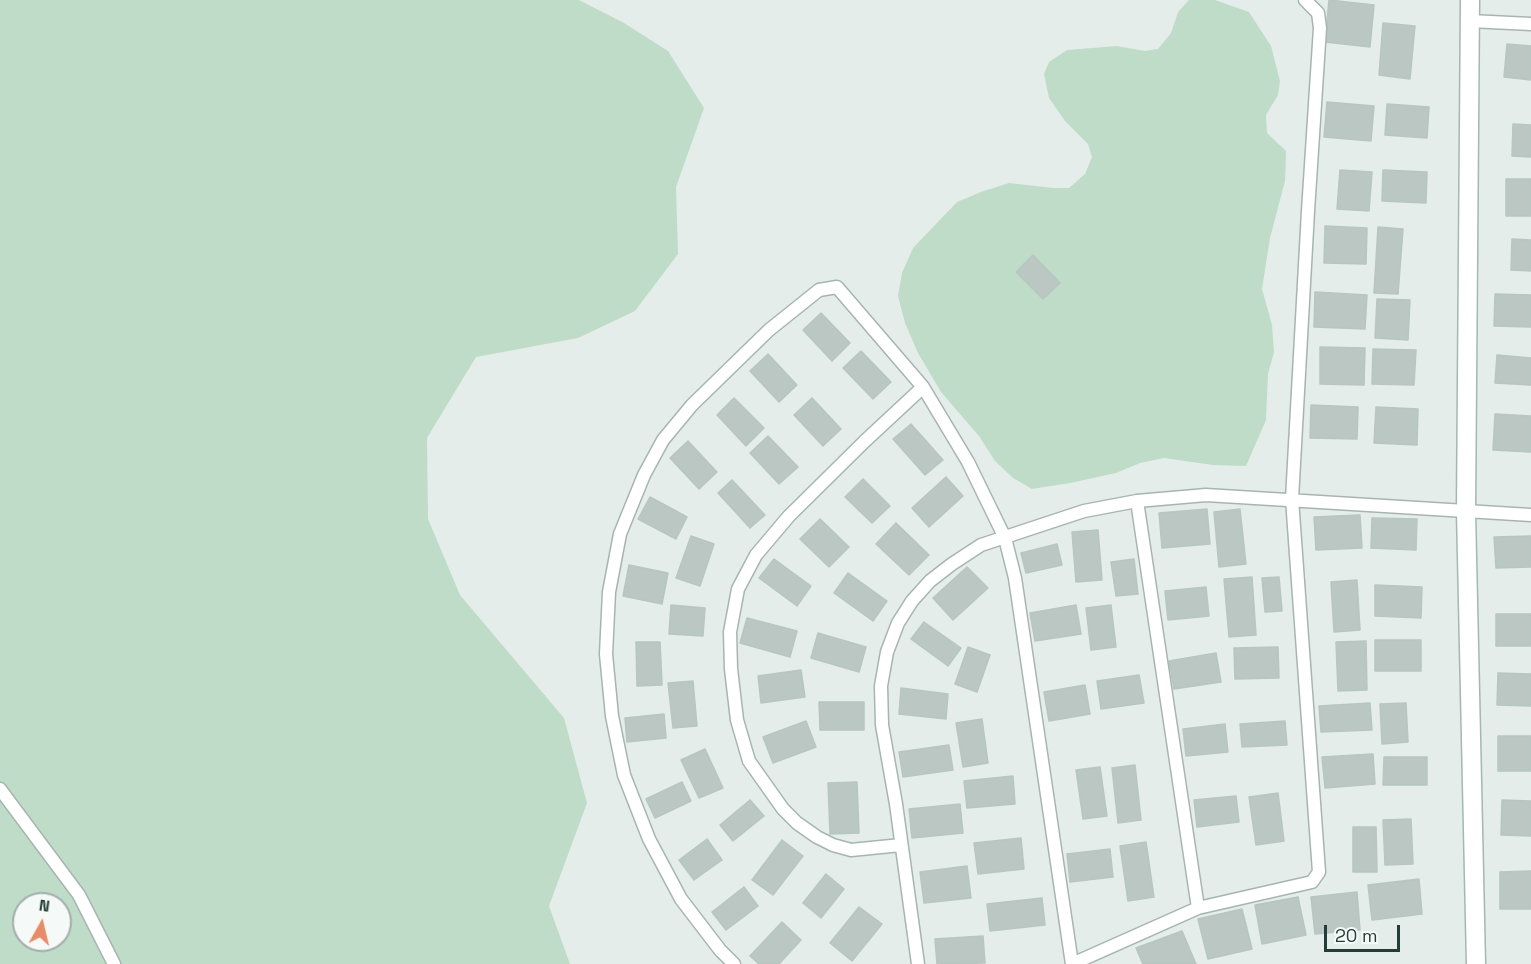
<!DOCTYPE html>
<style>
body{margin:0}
#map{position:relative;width:1531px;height:964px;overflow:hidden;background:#e4ede9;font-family:"Space Grotesk",sans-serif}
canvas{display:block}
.north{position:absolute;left:12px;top:892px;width:60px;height:60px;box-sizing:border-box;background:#f5f9f7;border:2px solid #a2aeab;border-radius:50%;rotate:8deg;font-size:16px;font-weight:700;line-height:24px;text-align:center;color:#253d38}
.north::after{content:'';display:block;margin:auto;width:21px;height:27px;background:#e78c68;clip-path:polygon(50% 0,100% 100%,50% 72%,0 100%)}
.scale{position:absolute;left:1324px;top:925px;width:76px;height:27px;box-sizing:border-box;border:3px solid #253d38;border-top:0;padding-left:8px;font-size:18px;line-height:21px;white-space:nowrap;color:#253d38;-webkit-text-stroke:4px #f5f9f7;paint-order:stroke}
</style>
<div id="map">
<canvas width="1531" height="964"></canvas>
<div class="north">N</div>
<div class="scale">20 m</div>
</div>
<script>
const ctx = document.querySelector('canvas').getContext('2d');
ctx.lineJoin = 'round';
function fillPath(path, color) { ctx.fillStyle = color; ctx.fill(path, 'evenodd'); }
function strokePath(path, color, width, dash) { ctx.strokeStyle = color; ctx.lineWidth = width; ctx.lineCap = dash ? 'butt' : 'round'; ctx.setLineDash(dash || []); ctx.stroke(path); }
const green = new Path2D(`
 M0 0H579L624 23 668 51 704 108 676 187 678 254 635 311 578 338 476 357 427 438 428 519 460 595 564 718 587 803 549 906 570 964H0ZM24 904H60V940H24Z
 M1189 0H1215L1249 12 1271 46 1280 81 1278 95 1266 115 1267 133 1286 151 1285 181 1270 238 1262 289 1272 325 1274 352 1268 374 1266 420 1246 466 1213 465 1164 458 1140 463 1116 473 1070 483 1032 489 1013 478 995 461 979 436 941 392 918 353 905 323 898 296 902 273 913 248 957 202 981 192 1009 183 1053 188H1069L1085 174 1092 157 1088 144 1065 121 1049 98 1044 74 1049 62 1067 50 1117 46 1145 51 1158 49 1171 33 1178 12Z`);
const building = new Path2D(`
 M1329 0 1374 5 1370 47 1325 42Z
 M1383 23 1415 26 1410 79 1379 75Z
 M1507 44 1531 46V80L1504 77Z
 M1327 102 1374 106 1371 141 1324 137Z
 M1387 104 1429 107 1427 138 1385 135Z
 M1513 124 1531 125V157L1512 156Z
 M1340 170 1372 172 1369 211 1337 209Z
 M1383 170 1427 172 1426 203 1382 201Z
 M1506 179H1531V216H1506Z
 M1325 226 1367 228 1366 264 1324 263Z
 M1378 227 1403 229 1398 294 1374 293Z
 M1512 239 1531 240V271L1511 270Z
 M1033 255 1060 283 1043 299 1016 272Z
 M1315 292 1367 295 1365 329 1314 327Z
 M1495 294 1531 295V327L1494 326Z
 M1377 299 1410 300 1408 340 1375 338Z
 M821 313 850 343 832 361 803 330Z
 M1320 347 1365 348 1364 385 1320 384Z
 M1373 349 1416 350 1414 385 1372 384Z
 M861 351 891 382 873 399 843 368Z
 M768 354 797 385 779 402 750 371Z
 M1497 355 1531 358V385L1495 383Z
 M734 398 764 428 746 446 717 415Z
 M812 398 841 429 823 446 794 415Z
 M1311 405 1358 407 1357 439 1310 438Z
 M1376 407 1418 409 1417 445 1374 443Z
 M1495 414 1531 416V452L1493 450Z
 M911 424 943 460 925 475 893 439Z
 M768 436 798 467 779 484 750 453Z
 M688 441 717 472 699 489 670 458Z
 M946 477 963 496 929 527 912 508Z
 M863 479 890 506 872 523 845 497Z
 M732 480 765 515 750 528 718 493Z
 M650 497 687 517 676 539 638 519Z
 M1207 509 1210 544 1162 548 1159 513Z
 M1240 509 1246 564 1219 567 1214 512Z
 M1360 515 1362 548 1316 550 1314 517Z
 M1372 518 1417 519 1416 550 1371 548Z
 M820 519 849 547 829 567 800 539Z
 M896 523 929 555 909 575 876 544Z
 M1098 530 1102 580 1076 582 1072 532Z
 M691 536 714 544 700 586 676 578Z
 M1531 536V567L1496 568 1494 537Z
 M1057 544 1062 565 1026 573 1021 553Z
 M774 559 811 586 797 606 759 578Z
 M1134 559 1138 594 1116 596 1111 562Z
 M629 565 668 573 662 604 623 596Z
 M967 567 988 588 953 620 933 598Z
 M848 573 887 601 873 621 834 593Z
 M1252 577 1256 635 1229 637 1224 579Z
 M1279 577 1282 611 1265 612 1262 578Z
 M1357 580 1360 630 1334 632 1331 582Z
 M1375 585 1422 587 1421 618 1375 616Z
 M1206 587 1209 616 1168 620 1165 591Z
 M671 605 705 608 703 636 669 634Z
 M1076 605 1081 634 1035 641 1030 613Z
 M1111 605 1116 647 1091 650 1086 608Z
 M1496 614H1531V646H1496Z
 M747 618 797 631 790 657 740 643Z
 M924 622 961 648 948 666 911 639Z
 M818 633 866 647 859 672 811 658Z
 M1375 640H1421V671H1375Z
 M1366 641 1367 690 1338 691 1336 642Z
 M636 642H660L662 685 637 686Z
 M968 647 990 655 977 692 955 684Z
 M1278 647 1279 678 1235 679 1234 648Z
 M1216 653 1221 682 1174 689 1169 661Z
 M801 670 805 697 761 703 758 676Z
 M1498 673 1531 674V706L1497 705Z
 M1139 675 1144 703 1101 709 1097 681Z
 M693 681 697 726 673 728 668 683Z
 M1085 685 1090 714 1049 721 1044 692Z
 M901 688 948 694 946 719 899 714Z
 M819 702H864V730H820Z
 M1370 703 1372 730 1321 732 1319 706Z
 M1406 703 1408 742 1382 744 1380 704Z
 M664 714 666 738 627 742 625 718Z
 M982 719 988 763 963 767 956 723Z
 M806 721 816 747 773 763 763 737Z
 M1285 721 1287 745 1242 747 1240 724Z
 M1225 724 1228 752 1186 756 1183 729Z
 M1498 736H1531V771H1498Z
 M949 745 953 770 903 777 899 752Z
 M705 749 723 788 699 798 681 760Z
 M1373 754 1375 784 1325 788 1322 757Z
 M1384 757H1427V785H1383Z
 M1135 765 1141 820 1118 823 1112 768Z
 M1100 767 1107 816 1083 819 1076 770Z
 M1013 776 1015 804 967 808 964 781Z
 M682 782 691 801 655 818 646 799Z
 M857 782 859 833 830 834 828 783Z
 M1278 793 1284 841 1256 845 1249 797Z
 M1236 796 1239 822 1197 827 1194 800Z
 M750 800 764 816 733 841 720 825Z
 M1502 800 1531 801V836L1501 835Z
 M960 804 963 833 912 838 909 809Z
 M1411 819 1413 864 1385 865 1383 820Z
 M1353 827H1376L1377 872H1353Z
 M1021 838 1024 869 978 874 974 843Z
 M707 839 722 860 694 880 679 860Z
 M782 840 803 856 773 895 752 880Z
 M1146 842 1154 897 1128 901 1120 846Z
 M1110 849 1113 877 1070 882 1067 854Z
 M967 866 971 898 924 903 920 872Z
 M1531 871V909H1500V872Z
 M826 874 844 889 821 918 803 903Z
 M1419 879 1422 914 1372 920 1368 885Z
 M744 887 758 906 726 930 712 912Z
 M1357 892 1360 930 1315 934 1311 897Z
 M1298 897 1306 935 1262 944 1255 905Z
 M1042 898 1045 925 990 931 987 904Z
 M859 907 882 924 852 961 830 943Z
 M1242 909 1252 949 1208 959 1198 919Z
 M782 922 801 940 779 964H759L750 956Z
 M1182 931 1196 964H1143L1136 948Z
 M983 936 985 963 937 964 935 939Z`);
const lane = new Path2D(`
 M1470 21 1531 24
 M0 789 79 895 114 964
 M901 845 851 850 833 845 817 837 797 823 783 809 749 761 737 720 731 669 730 632 738 589 756 555 789 516 865 441 923 387
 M1198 908 1312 882 1319 872 1292 499 1308 211 1320 28 1318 13 1305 0
 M734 964 720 950 681 899 649 839 624 775 612 716 606 654 609 592 620 534 644 475 663 440 692 405 769 330 819 290 837 287 923 387 968 462 1005 538 1015 578 1072 964
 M918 964 896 804 882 725 881 686 887 652 898 623 912 601 930 581 952 564 981 545 1084 511 1137 501 1206 495 1531 515
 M1072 964 1198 908 1137 501`);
const secondary = new Path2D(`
 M1470 0 1466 511 1476 964`);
fillPath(green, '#bfdcc8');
fillPath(building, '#bac7c2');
strokePath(building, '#b7c6c0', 1.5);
strokePath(lane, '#a7b5b0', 15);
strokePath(secondary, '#a3b8b1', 21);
strokePath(lane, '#fff', 12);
strokePath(secondary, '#fff', 18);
</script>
